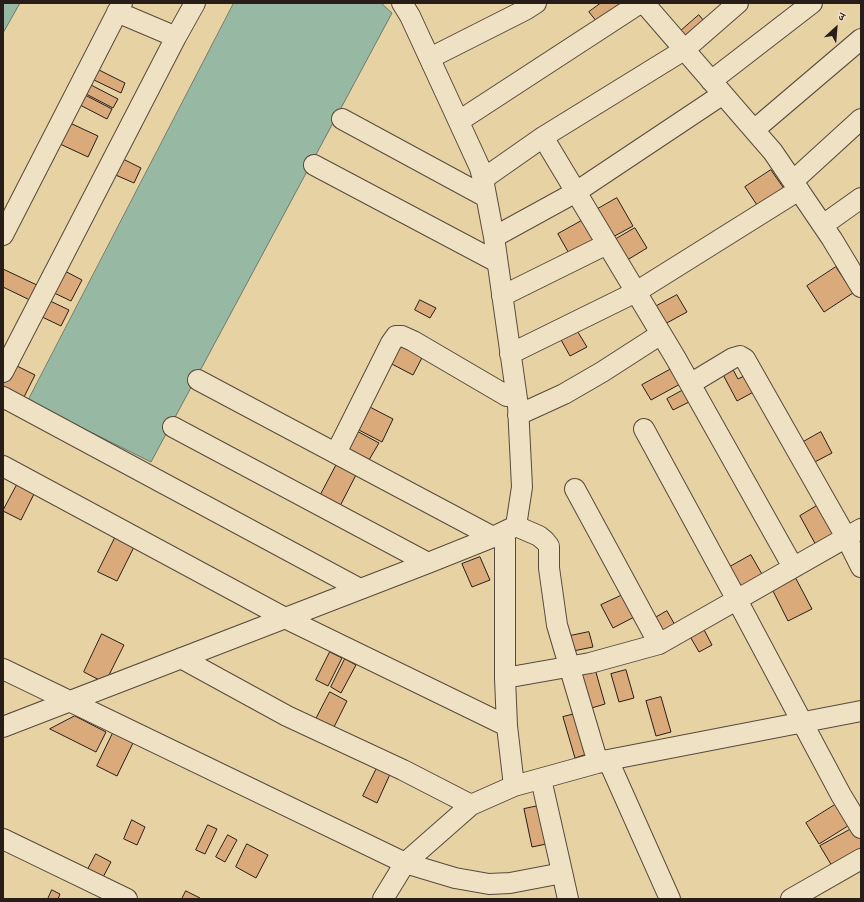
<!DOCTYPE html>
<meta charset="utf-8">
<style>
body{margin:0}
#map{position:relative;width:864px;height:902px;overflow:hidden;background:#e7d2a4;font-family:"Libre Bodoni","Noto Serif Devanagari",serif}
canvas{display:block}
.frame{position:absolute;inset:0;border:4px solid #291d19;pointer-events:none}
.north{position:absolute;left:816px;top:8px;width:40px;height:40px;-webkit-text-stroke:3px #efe2c4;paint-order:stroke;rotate:26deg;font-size:11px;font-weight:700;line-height:16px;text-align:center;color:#291d19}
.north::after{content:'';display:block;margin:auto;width:14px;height:18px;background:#291d19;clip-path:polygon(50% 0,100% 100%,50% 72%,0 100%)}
</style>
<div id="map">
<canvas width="864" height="902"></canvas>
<div class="frame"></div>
<div class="north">उ</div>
</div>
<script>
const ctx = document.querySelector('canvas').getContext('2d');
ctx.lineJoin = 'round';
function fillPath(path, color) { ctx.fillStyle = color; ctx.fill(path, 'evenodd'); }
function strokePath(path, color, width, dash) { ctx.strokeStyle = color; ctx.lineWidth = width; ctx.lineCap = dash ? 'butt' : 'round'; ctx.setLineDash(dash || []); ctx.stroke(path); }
const water = new Path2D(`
 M3 3H20L3 33Z
 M234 3H381L392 13 151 462 28 401Z`);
const building = new Path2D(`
 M601 3H628L601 27 589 12Z
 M699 15 709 27 684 48 675 36Z
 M99 70 125 83 121 93 94 80Z
 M91 85 118 99 113 108 86 94Z
 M85 95 112 109 107 119 80 105Z
 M70 123 98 136 88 157 60 144Z
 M119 157 141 168 134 183 111 173Z
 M771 170 785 190 759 208 745 187Z
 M617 198 633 226 611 238 596 210Z
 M585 219 599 243 571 257 558 234Z
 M635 228 647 248 624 262 611 242Z
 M836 267 853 293 824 312 807 286Z
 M3 269 41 287 34 302 3 287Z
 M61 269 82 280 71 301 50 291Z
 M677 295 687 312 663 325 653 308Z
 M46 299 69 310 61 326 38 315Z
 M420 300 436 308 430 318 415 310Z
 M576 329 587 347 570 356 560 338Z
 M399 339 425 352 413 375 388 362Z
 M13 364 35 375 21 403 3 393V383Z
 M730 364 738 379 750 373 759 389 737 401 720 369Z
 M673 368 682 383 651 400 642 385Z
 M687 388 693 400 673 410 667 399Z
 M366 405 393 419 382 442 355 428Z
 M355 430 379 443 366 465 343 453Z
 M821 432 832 453 809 465 798 445Z
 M339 460 358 471 339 508 319 498Z
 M18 483 35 492 21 520 3 511Z
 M820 504 838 535 817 547 800 516Z
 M116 536 135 545 117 581 98 572Z
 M751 555 763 576 741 589 728 568Z
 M480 557 490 580 472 587 462 564Z
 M794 575 812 609 788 621 771 587Z
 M627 593 638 615 613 628 601 605Z
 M667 611 675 625 659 635 650 621Z
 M702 626 712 645 699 652 688 633Z
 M589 632 593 647 568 652 565 637Z
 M102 634 124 645 105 683 84 672Z
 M330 652 342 658 328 686 316 680Z
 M345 659 356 665 341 693 331 687Z
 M595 669 605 704 585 710 575 675Z
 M626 670 634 698 619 702 611 674Z
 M330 692 347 701 332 731 314 723Z
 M661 697 671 732 656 736 646 701Z
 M579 713 590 753 575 758 563 717Z
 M75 716 106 732 96 752 50 729Z
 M113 733 133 743 117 776 97 766Z
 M378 766 391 772 377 803 363 796Z
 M838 803 851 824 819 844 806 823Z
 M543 805 551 843 532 847 524 809Z
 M132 820 145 827 137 845 124 839Z
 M208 825 217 829 205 854 196 850Z
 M855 827 861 836V850L832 866 820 846Z
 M228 835 237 840 225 862 216 857Z
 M247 844 268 855 256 878 236 867Z
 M96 854 111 862 100 883 85 875Z
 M52 890 60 894 58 899H48Z
 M186 891 200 898 199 899H182Z`);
const minor = new Path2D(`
 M644 3 773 152 832 239 861 287
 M117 12 176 37 195 3
 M430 58 525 10 536 3
 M711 81 812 3
 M342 119 486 197
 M459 121 640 3
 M754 130 861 39
 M543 137 675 357 793 567
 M314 165 497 262
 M483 179 543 137 684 50 738 3
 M793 181 861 119
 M823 225 861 198
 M3 235 122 3
 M494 237 576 192 723 94
 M502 296 607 244
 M510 354 636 292 799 190
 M3 372 176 37
 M198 380 493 537
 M690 384 733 358 740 356 745 359 846 537 861 567
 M3 397 360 589
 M518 415 564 394 602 372 661 334
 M173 427 428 563
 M644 429 737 600 841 795 861 828
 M336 453 391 343 396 336H402L413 341 507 396
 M3 466 285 618 507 726
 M575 489 659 644
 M516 526 539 536 545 541 549 546V568L557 625 598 763
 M505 532V678L507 726 514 786
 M181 658 287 716 403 770 471 805
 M3 669 405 863 455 878 489 884 510 883 552 875 562 872 568 899
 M505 678 590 663 659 644 861 529
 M3 727 428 563 493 537 516 526 522 487 518 406 494 237 483 179 480 168 452 107 410 16 402 3
 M608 760 670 899
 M541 779 562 872
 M3 839 127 899
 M383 899 405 863 471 805 514 786 608 760 861 711
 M791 899 861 859`);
fillPath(water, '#97b8a3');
strokePath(water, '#6b7a6c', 1);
fillPath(building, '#dbaa7b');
strokePath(building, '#291d19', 1);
strokePath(minor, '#584a3c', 22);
strokePath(minor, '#efe2c4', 20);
</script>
